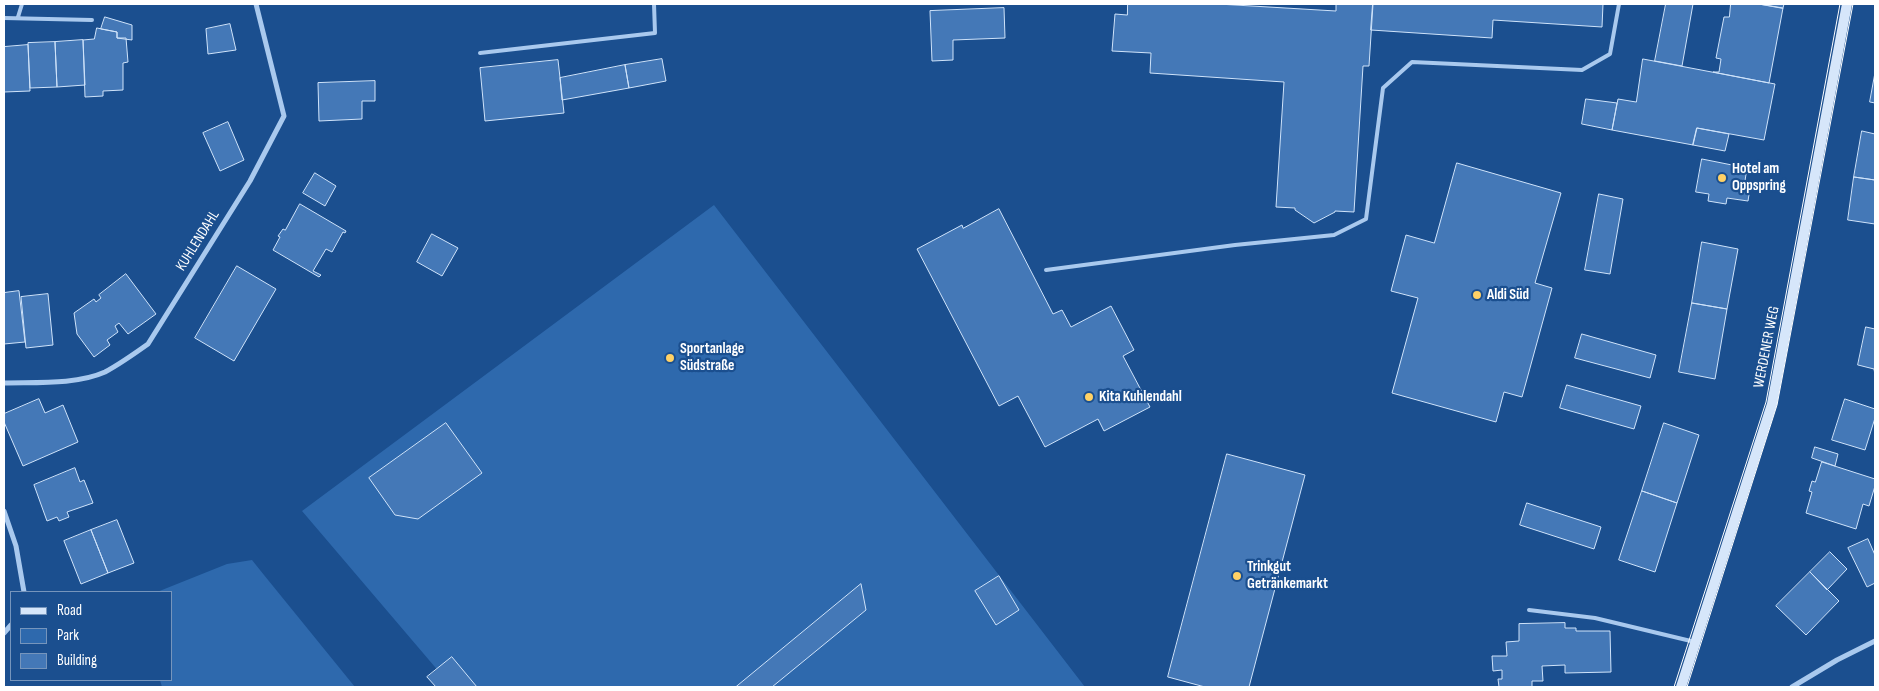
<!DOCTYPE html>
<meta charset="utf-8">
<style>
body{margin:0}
#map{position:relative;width:1879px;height:691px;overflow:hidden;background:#1b4f8f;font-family:"Sofia Sans Condensed",sans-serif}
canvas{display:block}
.frame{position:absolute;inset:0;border:5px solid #fff;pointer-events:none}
.legend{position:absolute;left:10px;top:591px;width:162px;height:90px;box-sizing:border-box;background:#1b4f8f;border:1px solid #7695bc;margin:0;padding:6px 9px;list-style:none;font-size:15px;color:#fff}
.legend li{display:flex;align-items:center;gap:10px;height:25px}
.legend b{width:25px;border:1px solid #7695bc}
</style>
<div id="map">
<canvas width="1879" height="691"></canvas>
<div class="frame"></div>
<ul class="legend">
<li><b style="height:6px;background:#d6e6fa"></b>Road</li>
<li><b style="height:14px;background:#2e69ad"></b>Park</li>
<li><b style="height:14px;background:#4478b7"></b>Building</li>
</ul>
</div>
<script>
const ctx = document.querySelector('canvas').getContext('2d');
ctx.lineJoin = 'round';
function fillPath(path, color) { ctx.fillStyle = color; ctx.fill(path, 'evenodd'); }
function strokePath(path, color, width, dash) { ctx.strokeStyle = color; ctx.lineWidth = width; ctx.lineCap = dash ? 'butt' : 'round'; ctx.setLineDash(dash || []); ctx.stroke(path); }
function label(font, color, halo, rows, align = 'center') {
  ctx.font = font + ' "Sofia Sans Condensed",sans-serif'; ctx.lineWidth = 4.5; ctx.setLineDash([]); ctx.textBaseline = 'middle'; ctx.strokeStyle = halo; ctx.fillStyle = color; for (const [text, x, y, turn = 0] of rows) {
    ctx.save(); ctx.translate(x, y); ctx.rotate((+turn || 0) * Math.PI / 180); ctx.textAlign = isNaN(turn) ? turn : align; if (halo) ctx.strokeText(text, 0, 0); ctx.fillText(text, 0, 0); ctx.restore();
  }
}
const green = new Path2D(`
 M714 205 1085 687H452L302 511Z
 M252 560 264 575 355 687H162L160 680H171V592H157L227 564Z`);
const building = new Path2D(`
 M1128 4H1218L1336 11V4H1373L1369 66H1363L1354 212 1335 211V212L1314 223 1295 210V208L1276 207 1284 82 1150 73 1151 53 1112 51 1115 14 1127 15Z
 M1373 4H1603L1602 27 1493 20 1492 38 1371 30Z
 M1666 4H1693L1682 66 1655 61Z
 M1731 4H1759L1783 8 1769 83 1713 72H1719L1721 59 1716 58 1724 17H1729Z
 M1759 4H1784L1783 8Z
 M1004 8 1005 38 953 40V60L932 61 930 11Z
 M105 17 132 25V40L117 38V32L101 29Z
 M230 24 236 50 208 54 206 29Z
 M97 28 117 32V38H126L128 62 123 63V90L103 91V96L85 97 83 40 94 39Z
 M83 40 85 85 57 87 55 42Z
 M55 42 57 87 30 88 28 43Z
 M28 45 30 91 4 92V47Z
 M662 59 666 81 629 88 625 65Z
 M1643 59 1775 84 1764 140 1697 128 1693 145 1612 130 1618 99 1636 102Z
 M558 60 564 113 485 121 480 68Z
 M625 65 629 88 562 100 560 78Z
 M1875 73V103L1870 102Z
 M375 81V101H362V119L319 121 318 83Z
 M1586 99 1617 103 1612 130 1582 124Z
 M228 122 244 160 220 171 203 133Z
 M1697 128 1729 134 1725 151 1693 145Z
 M1862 131 1875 134V180L1854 177Z
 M1702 159 1747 168 1744 187 1750 188 1748 201 1727 198 1726 204 1708 201 1709 194 1696 192Z
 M1457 163 1561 193 1535 283 1552 288 1522 397 1504 392 1496 422 1392 393 1418 298 1391 291 1406 235 1434 243Z
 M315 173 336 186 325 206 303 193Z
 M1854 177 1875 180V224L1848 220Z
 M1599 194 1623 199 1610 274 1585 270Z
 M300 204 346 231 345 233 343 232 332 252 326 249 313 271 321 275 319 277 273 250 280 237 278 236 283 229 285 230Z
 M999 209 1053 314 1062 310 1071 327 1111 306 1134 350 1123 356 1150 407 1104 431 1098 419 1045 447 1018 396 999 406 917 249 962 225 963 228Z
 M432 234 458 248 442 276 417 262Z
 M1702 242 1738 249 1727 309 1692 303Z
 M237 266 276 289 234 361 195 338Z
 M126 274 156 314 128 334 119 323 115 326 118 332 107 340 110 345 94 357 77 334 74 313 94 299 96 302 101 298 99 295Z
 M19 291 25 342 4 344V293Z
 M48 294 53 345 26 348 21 297Z
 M1692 303 1727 309 1715 379 1679 372Z
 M1866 327 1875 329V375L1874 369 1858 365Z
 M1582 334 1656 355 1650 378 1575 358Z
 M1567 385 1641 406 1634 429 1560 408Z
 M39 399 45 413 63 405 78 442 23 466 4 422V414Z
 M1845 399 1875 409V418L1865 450 1832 440Z
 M446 423 482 473 418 519 395 515 369 478Z
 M1664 423 1699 435 1677 503 1642 491Z
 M1815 447 1838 454 1835 466 1812 458Z
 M1227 454 1305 475 1249 687H1205L1168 677Z
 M1822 462 1875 479V486L1869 506 1863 504 1856 529 1806 513 1812 492 1809 491 1812 481 1815 482Z
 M75 468 80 482 84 480 93 503 67 512 69 517 59 521 57 517 47 521 34 485Z
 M1642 491 1677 503 1655 572 1619 560Z
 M1527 503 1601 527 1594 549 1520 525Z
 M117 520 134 563 108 573 91 530Z
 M91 530 108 573 81 584 64 541Z
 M1868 539 1875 555V583L1867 587 1848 548Z
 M1830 552 1847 569 1827 590 1810 572Z
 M1810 572 1839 601 1806 635 1776 606Z
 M999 576 1019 610 996 625 975 591Z
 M861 584 866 610 772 687H736Z
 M1565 623V628H1576V631H1610L1611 672 1565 673V665L1542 666 1543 681H1532V687H1499L1498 679H1502V670L1493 671 1492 656H1507L1506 642 1519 641V624Z
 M452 657 477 687H436L427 677Z`);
const service = new Path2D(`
 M18 17 22 4
 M4 18 92 20
 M480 53 655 33 654 4
 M1046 270 1235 245 1334 235 1366 219 1383 88 1412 62 1582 70 1610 54 1619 4
 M1529 610 1595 618 1695 642`);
const minor = new Path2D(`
 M4 383C35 382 76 385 105 372 120 364 134 354 148 344L250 181 284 116 256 4
 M4 511 16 546 24 592
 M4 633 11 625
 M1792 687 1837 660 1875 641`);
const secondary = new Path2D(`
 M1681 687 1772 404 1847 4`);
const tram = new Path2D(`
 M1674 687 1766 402 1840 4
 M1687 687 1777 405 1853 4`);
const markers = [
 [1722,178,5,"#ffd166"],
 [1477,295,5,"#ffd166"],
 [670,358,5,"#ffd166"],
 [1089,397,5,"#ffd166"],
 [1237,576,5,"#ffd166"]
];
const poiNames = [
 ["Hotel am",1732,169],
 ["Oppspring",1732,186],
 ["Aldi Süd",1487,295],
 ["Sportanlage",680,349],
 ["Südstraße",680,366],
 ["Kita Kuhlendahl",1099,397],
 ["Trinkgut",1247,567],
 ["Getränkemarkt",1247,584]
];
const streetNames = [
 ["KUHLENDAHL",198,241,-58],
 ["WERDENER WEG",1767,347,-79]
];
fillPath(green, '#2e69ad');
fillPath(building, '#4478b7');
strokePath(building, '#cfe3fa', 1);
strokePath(service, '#a9c9ee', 4);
strokePath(minor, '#a9c9ee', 5);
strokePath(secondary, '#d6e6fa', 10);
strokePath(tram, '#fff', 1);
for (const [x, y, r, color] of markers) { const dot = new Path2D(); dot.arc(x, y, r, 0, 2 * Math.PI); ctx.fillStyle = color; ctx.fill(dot); strokePath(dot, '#1b4f8f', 2); }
label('bold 15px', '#fff', '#1b4f8f', poiNames, 'left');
label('15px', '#fff', '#1b4f8f', streetNames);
</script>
